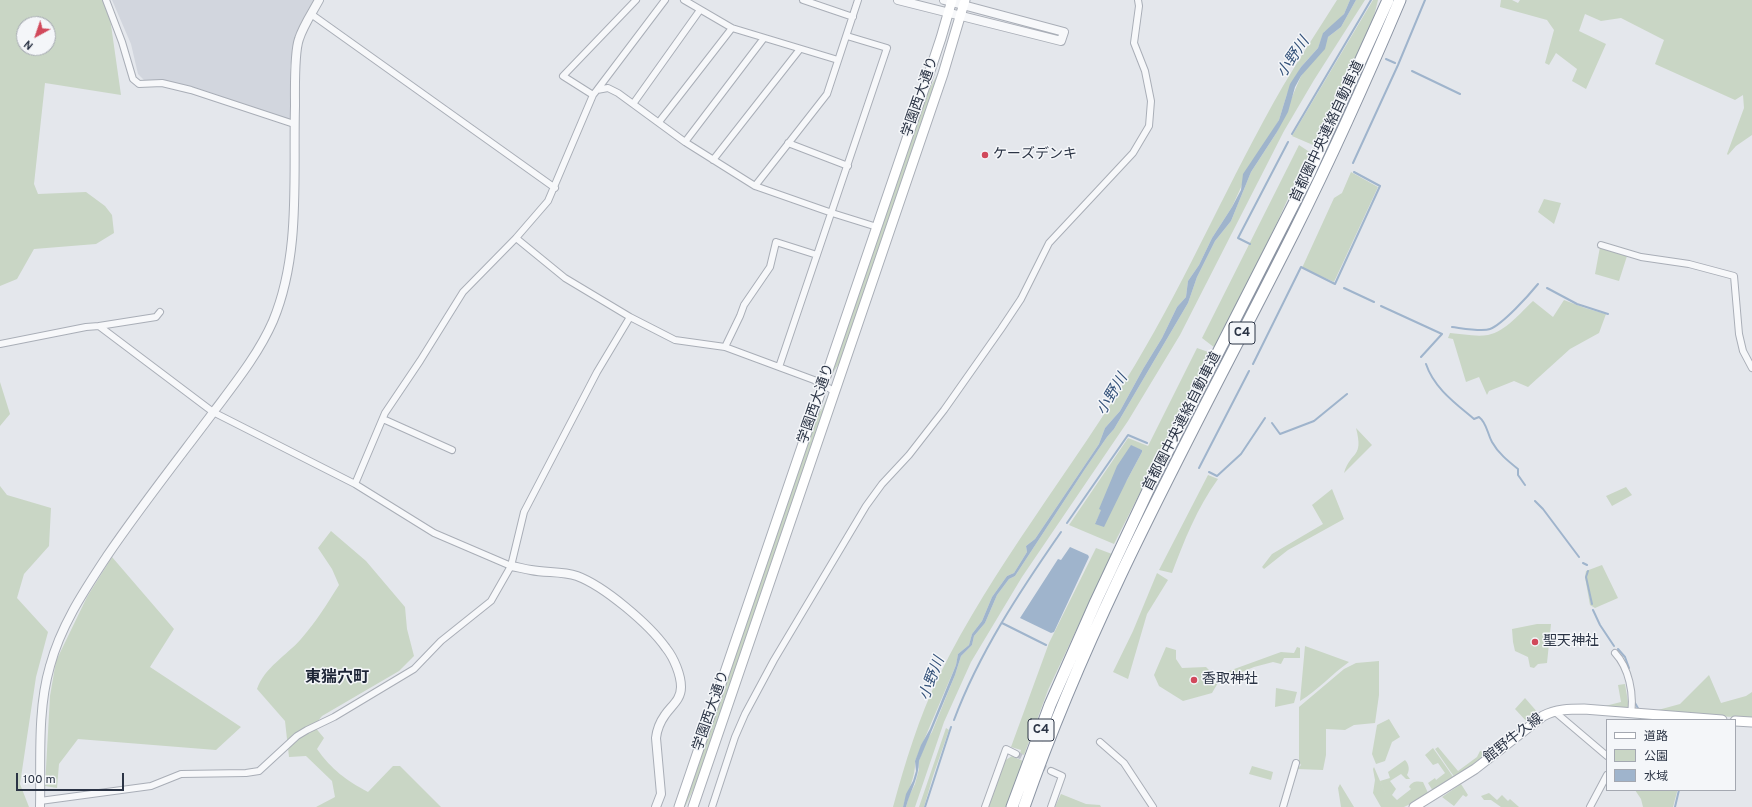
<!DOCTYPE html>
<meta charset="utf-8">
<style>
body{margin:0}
#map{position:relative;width:1752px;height:807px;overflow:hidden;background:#e4e7ec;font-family:Overpass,"Noto Sans JP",sans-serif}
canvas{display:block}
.legend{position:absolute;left:1606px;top:719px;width:130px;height:72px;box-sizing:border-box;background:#f4f6f9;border:1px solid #a4a8b1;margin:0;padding:5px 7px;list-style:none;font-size:12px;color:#2b3445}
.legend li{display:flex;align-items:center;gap:8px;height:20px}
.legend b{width:20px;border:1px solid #a4a8b1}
.north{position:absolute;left:16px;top:16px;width:40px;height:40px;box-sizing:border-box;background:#f4f6f9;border:1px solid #a4a8b1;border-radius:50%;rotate:220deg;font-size:11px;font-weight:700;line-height:16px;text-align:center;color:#2b3445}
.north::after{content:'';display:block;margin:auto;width:14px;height:18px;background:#d1495b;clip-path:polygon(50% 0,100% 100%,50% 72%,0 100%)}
.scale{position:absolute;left:16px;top:773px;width:108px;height:18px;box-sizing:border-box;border:2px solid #2b3445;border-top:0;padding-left:5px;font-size:12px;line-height:14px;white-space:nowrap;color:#2b3445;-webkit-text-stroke:3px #f4f6f9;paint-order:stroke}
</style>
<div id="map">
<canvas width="1752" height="807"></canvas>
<ul class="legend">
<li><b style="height:5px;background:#fff"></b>道路</li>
<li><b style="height:11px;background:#c9d6c5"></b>公園</li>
<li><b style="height:11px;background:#9fb4cc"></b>水域</li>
</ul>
<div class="north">N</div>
<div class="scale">100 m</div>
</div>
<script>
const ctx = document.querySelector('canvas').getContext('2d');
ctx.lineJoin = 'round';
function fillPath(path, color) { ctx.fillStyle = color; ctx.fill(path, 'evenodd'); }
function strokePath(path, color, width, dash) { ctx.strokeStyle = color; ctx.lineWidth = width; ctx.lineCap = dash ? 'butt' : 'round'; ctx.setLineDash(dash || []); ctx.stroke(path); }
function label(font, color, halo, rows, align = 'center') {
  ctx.font = font + ' Overpass,"Noto Sans JP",sans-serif'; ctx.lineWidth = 3; ctx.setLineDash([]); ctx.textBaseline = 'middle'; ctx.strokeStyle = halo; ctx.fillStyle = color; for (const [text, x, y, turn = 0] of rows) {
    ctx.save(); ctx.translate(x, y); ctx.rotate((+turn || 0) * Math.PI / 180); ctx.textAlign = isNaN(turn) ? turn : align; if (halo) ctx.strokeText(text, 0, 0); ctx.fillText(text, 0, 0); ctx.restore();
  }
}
const built = new Path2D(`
 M112 0H314L296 38 290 67 291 120 145 81 138 74 131 44Z`);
const green = new Path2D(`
 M0 0H104L108 4 121 95 45 83 34 184 38 194 86 192 105 206 112 215 114 233 96 244 34 249 17 279 0 286ZM24 24H48V48H24Z
 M1337 0H1350L1344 14 1334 25 1324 32 1318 48 1301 67 1287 94 1279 120 1242 185 1232 207 1212 238 1199 265 1188 281 1186 297 1177 307 1162 338 1143 369 1120 411 1105 428 1099 444 1035 539 1026 546 1027 552 1014 573 1007 576 992 597 982 621 972 634 969 645 958 654 956 665 915 761C916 778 907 791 903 807H893C905 763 919 717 939 676 993 566 1072 470 1135 365 1189 275 1230 178 1283 86 1300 57 1319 29 1337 0Z
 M1356 0H1365L1314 80 1284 131 1180 335 1128 421 1022 577 971 662 944 722 915 807H906L909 796 915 784 919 769V761L926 741 932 732 955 675 961 656 972 645 974 636 985 623 997 595 1009 579 1015 576 1085 469 1107 437 1114 429 1188 303 1197 277 1215 241 1231 221 1251 172 1277 132 1301 76 1328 37 1341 27Z
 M1373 0H1378L1374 16 1337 98 1313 145 1292 136Z
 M1501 0H1512L1518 3 1520 0H1752V135L1736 146 1728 155 1727 154 1744 108 1743 95 1735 100 1655 64 1664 40 1621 18 1601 21 1585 14 1579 31 1606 44 1586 89 1572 81 1577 69 1556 53 1549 65 1545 63 1554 30 1547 20 1500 7Z
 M949 38 948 46 842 359 834 371 828 384 827 382 924 99 937 75Z
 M1299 145 1311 153 1305 169 1294 185 1276 225 1215 348 1202 338Z
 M1351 172 1378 187 1334 282 1302 268 1334 198 1342 193Z
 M1544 199 1561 203 1554 224 1538 212Z
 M1600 247 1627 256 1619 281 1595 274Z
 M1564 300 1585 308 1606 314 1599 333 1570 349 1528 387 1514 381 1489 391 1487 395 1479 377 1466 382 1453 339 1448 338 1450 333C1462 334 1476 337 1488 335 1506 331 1520 313 1533 301L1553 317Z
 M1197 348 1211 353 1114 544 1069 525 1128 438 1148 446ZM1131 446 1142 450V452L1127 480 1095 524Z
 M0 382 10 414 0 426Z
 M829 393 830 395 697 782 685 807H683L816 417 822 409Z
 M1356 428 1372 445 1344 473C1351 450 1364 459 1356 428Z
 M1208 475 1218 479C1197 508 1184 541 1172 573L1159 570Z
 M0 486 7 495 51 508 49 546 24 574 17 598 48 632 36 677 20 784 29 807H0Z
 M1626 487 1632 495 1612 506 1606 496Z
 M1332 489 1344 519 1288 550 1264 569 1262 567 1272 554 1323 524 1312 505Z
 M331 531 366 561 405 607 407 629 414 656 399 671 322 716 314 726 324 738 317 749C332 770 346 780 368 792L393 766H400L441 807H316L335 797 332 781 306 756 289 757 285 721 257 689C264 668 287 655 301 639 316 622 327 604 339 585L332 569 318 548Z
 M1096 548 1112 554 1048 690 1024 755 1020 753 1021 750 1011 747 1049 643Z
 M112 557 174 629 150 667 241 727 216 750 78 739 59 764 57 788 45 786 50 696 56 661 87 597Z
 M1602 565 1618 598 1595 608 1590 605 1585 577 1586 571Z
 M1157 573 1168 580 1147 614 1128 679 1113 672 1133 631Z
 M1537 624H1551L1547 663 1538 664 1534 668 1530 667 1528 657 1515 651 1513 642 1512 629Z
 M1305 646 1349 662C1332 674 1318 690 1300 701Z
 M1166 647 1176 650V659L1182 668 1206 667 1215 676 1281 652 1294 653 1297 647 1300 648V658H1284L1281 664 1273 662 1254 667 1219 681 1212 693 1183 701 1159 686 1154 675Z
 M1379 661V695L1375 723 1354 725 1345 730 1326 729V755L1323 770 1297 769 1301 765 1299 762V707L1344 669 1356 663Z
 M1709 675 1721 703 1746 696 1752 692V718L1662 713 1658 710 1680 704Z
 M1625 684 1629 708 1605 706 1621 702 1618 685Z
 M1276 688 1297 692 1294 703 1275 707Z
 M1525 698 1539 714 1528 723 1515 709Z
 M1389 719 1400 737 1392 742 1385 761 1376 764 1372 754 1377 725Z
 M946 728 949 730 933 776 924 807H919Z
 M1438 747 1458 771 1477 757 1480 751 1485 752 1488 755 1455 778 1435 749Z
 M1433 748 1454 778 1433 791 1428 783 1435 778 1436 780 1445 773 1438 763 1433 765 1425 755Z
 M1012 756 1023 761 1006 807H989L1004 761Z
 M1405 760C1409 764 1410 770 1407 775L1410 779H1406L1401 774 1390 781 1396 789 1392 795 1397 800 1411 789 1409 787C1412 781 1417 781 1423 782L1429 795 1404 807H1381L1373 793 1375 780 1373 769 1374 767 1390 804 1380 781 1390 778 1388 772Z
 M1252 766 1273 772 1271 780 1249 774Z
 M1340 784 1354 807H1341L1338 788Z
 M1461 784 1468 795 1466 797 1463 795 1454 806 1442 797Z
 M1635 790H1677V792L1673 807H1643L1641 799Z
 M1489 793 1497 800 1502 795 1508 801 1510 799 1519 807H1501L1491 800H1484L1481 796Z
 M1061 794 1086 804 1100 805 1101 807H1055Z`);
const water = new Path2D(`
 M1350 0H1356L1341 27 1328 37 1325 49 1301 76 1295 87 1288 112 1277 132 1251 172 1231 221 1215 241 1197 277 1188 303 1114 429 1107 437 1085 469 1015 576 1009 579 997 595 985 623 974 636 972 645 961 656 955 675 919 761C919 778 910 791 906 807H903L906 794 913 781 916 771 915 761 921 745 930 729 956 665 958 654 969 645 972 634 982 621 992 597 1007 576 1014 573 1027 552 1026 546 1035 539 1099 444 1105 428 1120 411 1143 369 1162 338 1177 307 1186 297 1188 281 1199 265 1212 238 1232 207 1241 190 1243 174 1279 120 1290 84 1301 67 1318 48 1323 33 1344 14Z
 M1131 445 1142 450V452L1127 480 1104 527 1095 524 1101 510 1099 509 1117 466Z
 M1070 547 1088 555 1089 557 1054 632 1051 633 1020 618 1058 559 1061 560Z`);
const stream = new Path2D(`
 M1386 59 1395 63
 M1412 71 1460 94
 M1292 134 1371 0
 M1353 163 1398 65 1425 0
 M1250 244 1238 238 1288 142
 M1344 288 1374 302
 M1547 288 1577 304 1608 314
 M1381 306 1442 334 1421 357
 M1452 327C1461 328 1482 332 1490 329 1503 324 1529 295 1538 284
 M1253 364 1301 267 1335 284 1380 186 1354 172
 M1426 364C1434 388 1455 403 1474 419L1479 417C1487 423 1487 433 1492 442 1498 453 1508 461 1518 469V475L1525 485
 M1272 423 1280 434 1314 421 1347 394
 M1199 468 1249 371
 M1209 472 1217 476 1241 454 1265 418
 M1535 501 1543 509 1579 557
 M1067 523 1128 435 1147 443
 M1583 563 1587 565
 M1588 571 1586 577 1592 604
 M1593 610 1600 625 1614 646
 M1002 623 1046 645
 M1618 649 1625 657 1629 668
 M1635 703 1639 710
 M954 720C979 653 1020 591 1061 532
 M925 807 951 727
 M1675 807 1679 790`);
const minorTunnel = new Path2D(`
 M1016 754 1051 771`);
const minor = new Path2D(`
 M106 0 122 42 133 79 139 84 162 83 191 90 294 124
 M684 0 732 28 838 60
 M803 0 853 17
 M311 14 555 188
 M597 90 665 0
 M593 95 563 76 636 0
 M633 104 700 10
 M659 122 732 28
 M685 142 764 38
 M788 143 848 166
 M713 160 800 49
 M755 186 827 94 858 0
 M516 238 565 278 630 317 675 340 725 347 814 380 834 391
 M1601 245 1641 257 1689 264 1734 276 1739 334 1743 351 1752 368
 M99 326 156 317 160 312
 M0 344 86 327 99 326 213 412 355 484 434 533 511 566
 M725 347 740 316 744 305 770 267 776 242 817 255
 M779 367 887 48 847 36
 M383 419 452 450
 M355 484 385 413 420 361 463 292 516 238 548 201 593 95 597 90 608 88 618 93 685 142 755 186 832 213 877 227
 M1615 653C1629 668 1634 694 1631 713
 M1554 711 1607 756
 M1100 742 1124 763 1153 807
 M1051 771 1062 776 1051 807
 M40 801 151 786 181 774 246 773 259 771 297 736 307 730 334 717 414 669 441 641 491 601 511 566 524 512 597 372 630 317
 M712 807 735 737 745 714 774 660 866 506 882 484 909 455 944 410 1001 329 1021 299 1049 243 1133 153 1149 126 1151 101 1145 71 1134 43 1139 6 1138 0
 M985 807 1006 749 1016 754
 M1283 807 1296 763
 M1590 807 1607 775`);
const tertiary = new Path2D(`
 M898 0 1061 41 1064 32 944 0
 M511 566C518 567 524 569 531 570 546 573 562 571 577 576 604 586 649 624 666 648 674 658 681 675 681 687 681 700 671 706 665 715 660 722 657 729 656 738L661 794 656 807
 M40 807C41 761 37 710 50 666 61 625 84 591 107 556 141 506 179 458 215 410 236 382 259 353 273 321 301 254 293 177 295 106 295 90 294 53 299 39 303 26 312 13 319 0`);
const secondary = new Path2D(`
 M1735 721 1752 722
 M679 807 926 83 941 38 952 0
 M693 807 943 74 965 0
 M1414 807 1475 769 1543 716C1556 709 1570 709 1584 709L1722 720`);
const motorway = new Path2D(`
 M1012 807 1050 705 1096 601 1151 484 1309 174 1388 0
 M1024 807C1094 606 1199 421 1294 232 1332 156 1367 78 1400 0`);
const markers = [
 [985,155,4,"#d1495b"],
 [1535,642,4,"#d1495b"],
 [1194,680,4,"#d1495b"]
];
const shields = [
 [1242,333,26],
 [1041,730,26]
];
const shieldNames = [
 ["C4",1242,333],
 ["C4",1041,730]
];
const streetNames = [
 ["学園西大通り",921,97,-71],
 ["首都圏中央連絡自動車道",1328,132,-65],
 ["学園西大通り",817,404,-71],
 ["首都圏中央連絡自動車道",1183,422,-63],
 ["学園西大通り",712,711,-71],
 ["館野牛久線",1514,739,-38]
];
const poiNames = [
 ["ケーズデンキ",993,155],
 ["聖天神社",1543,642],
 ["香取神社",1202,680]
];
const waterNames = [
 ["小野川",1294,58,-56],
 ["小野川",1113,395,-59],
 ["小野川",933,679,-69]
];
const quarterNames = [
 ["東猯穴町",337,679]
];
fillPath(built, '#d2d6de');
fillPath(green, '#c9d6c5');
fillPath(water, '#9fb4cc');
strokePath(stream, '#9fb4cc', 2);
strokePath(minorTunnel, '#bfc3cb', 6, [6, 3]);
strokePath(minor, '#a9aeb7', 8);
strokePath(tertiary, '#a9aeb7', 10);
strokePath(secondary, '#a9aeb7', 11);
strokePath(motorway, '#8b94a3', 13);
strokePath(minor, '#f7f8fa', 6);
strokePath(tertiary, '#f7f8fa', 8);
strokePath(secondary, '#fff', 9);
strokePath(motorway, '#fff', 11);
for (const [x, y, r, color] of markers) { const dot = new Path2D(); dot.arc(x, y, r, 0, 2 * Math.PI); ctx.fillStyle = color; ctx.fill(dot); strokePath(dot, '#f4f6f9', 1.5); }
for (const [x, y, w] of shields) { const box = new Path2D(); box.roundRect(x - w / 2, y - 11, w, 22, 3); ctx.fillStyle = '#f4f6f9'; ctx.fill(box); strokePath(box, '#2b3445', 1); }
label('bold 13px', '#2b3445', null, shieldNames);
label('14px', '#2b3445', '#f4f6f9', streetNames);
label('14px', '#2b3445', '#f4f6f9', poiNames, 'left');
label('italic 15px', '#34527a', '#f4f6f9', waterNames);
label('bold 16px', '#1d2536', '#f4f6f9', quarterNames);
</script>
